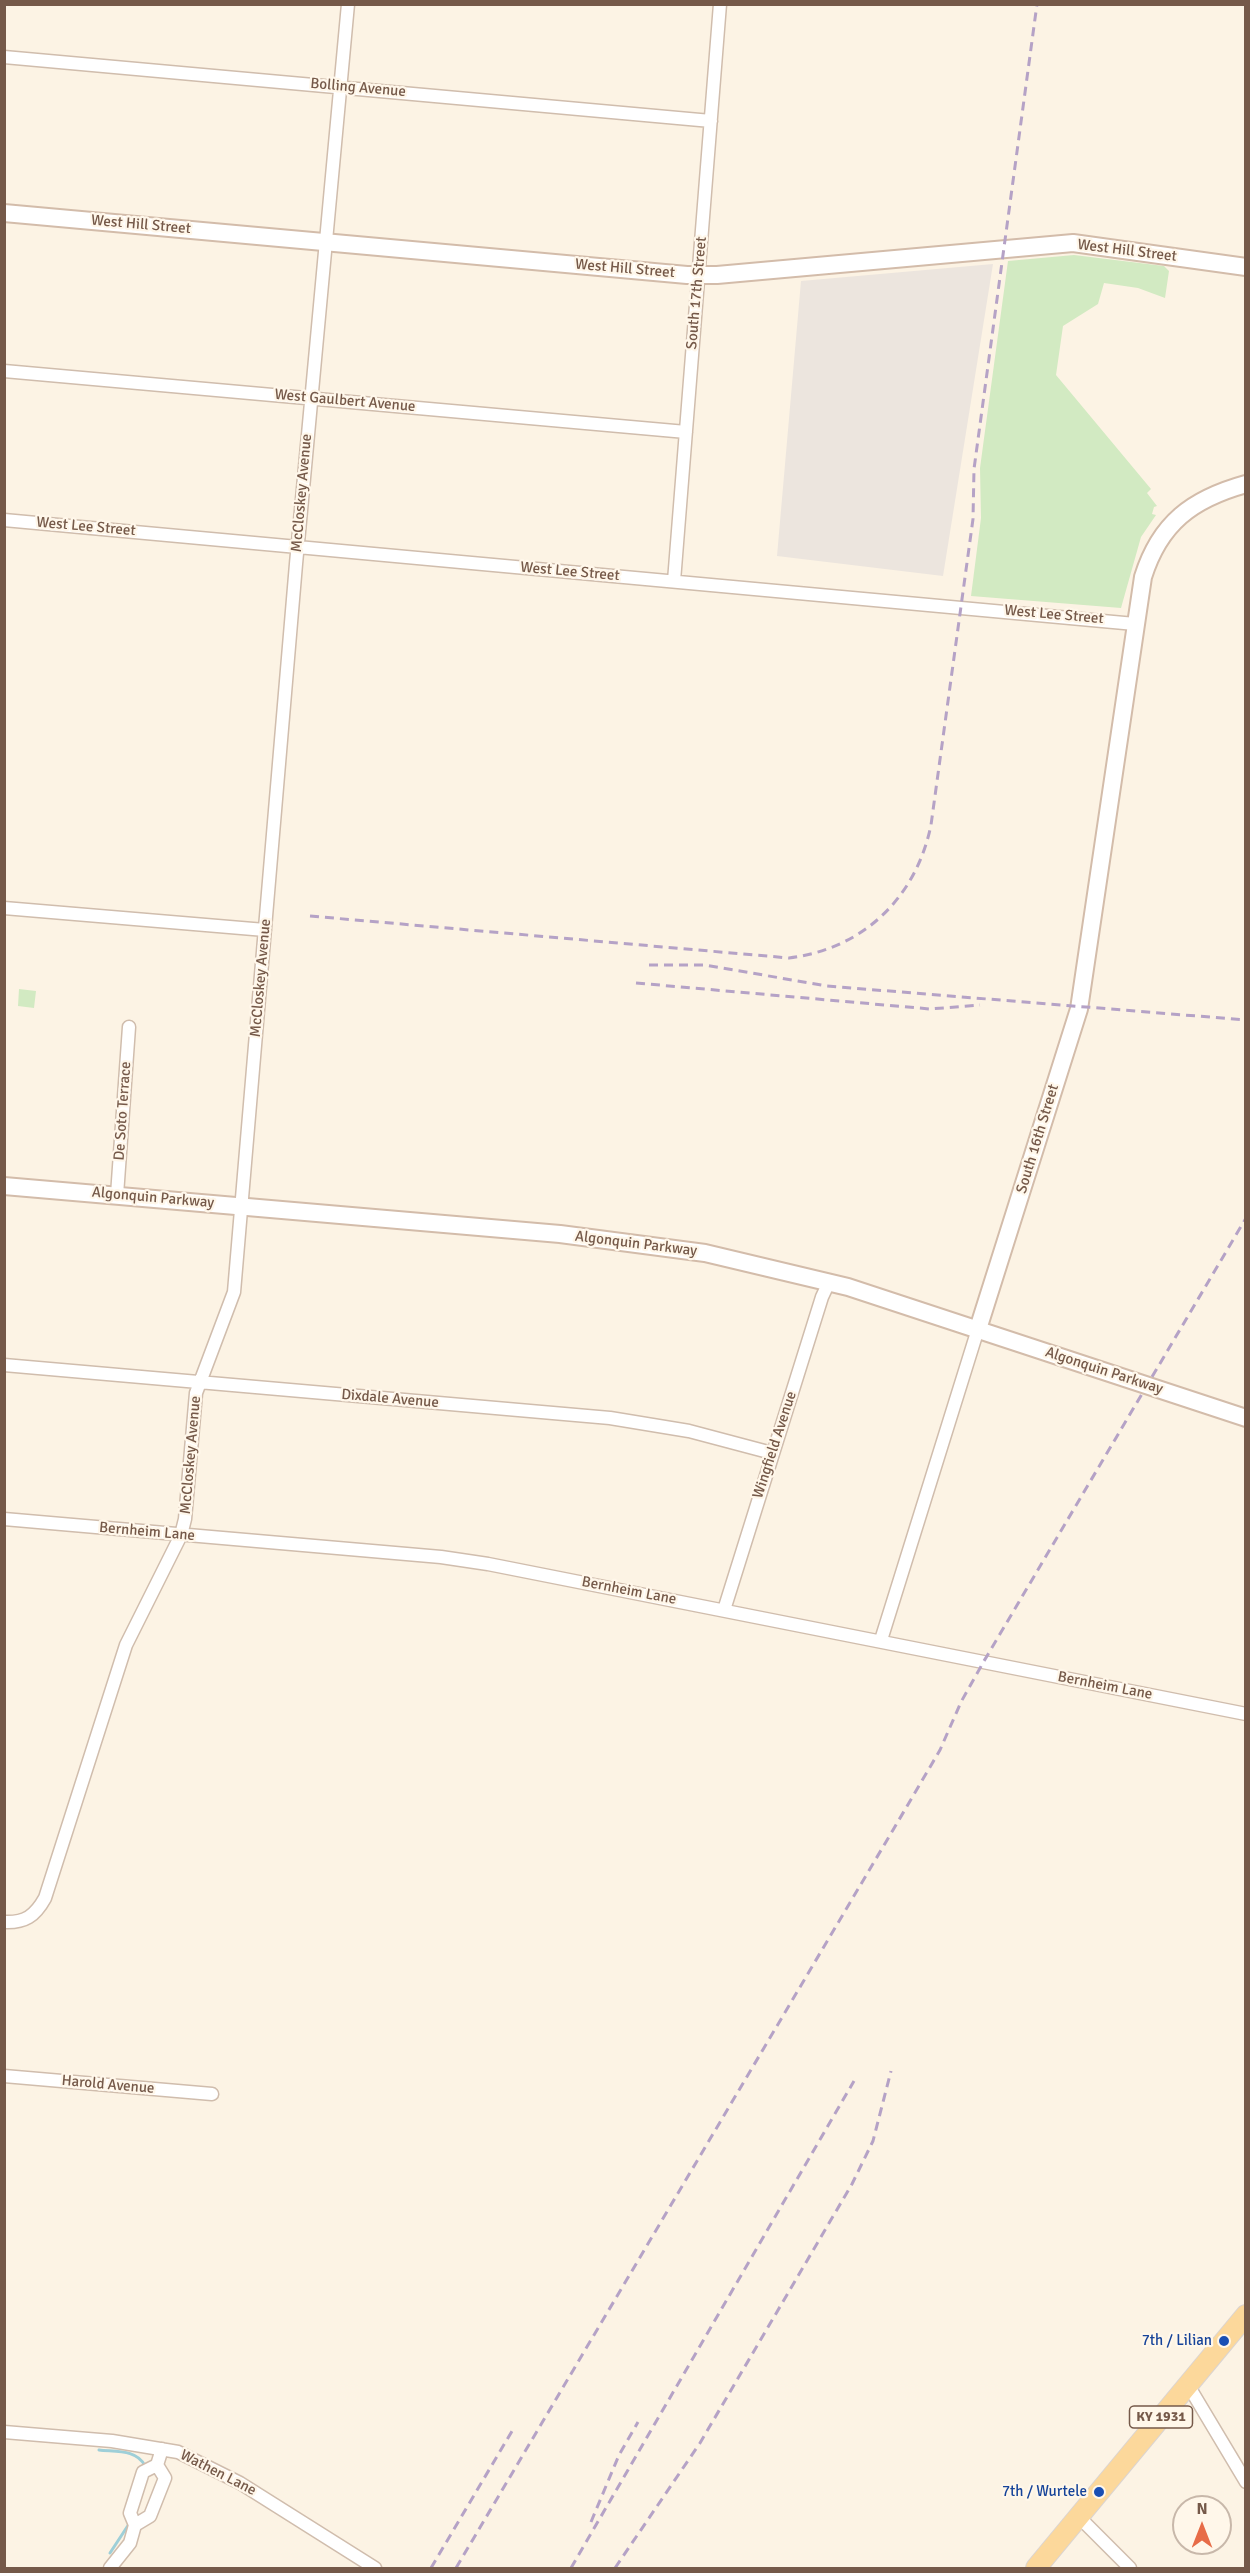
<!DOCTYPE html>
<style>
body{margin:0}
#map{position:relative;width:1250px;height:2573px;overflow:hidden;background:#fcf3e4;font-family:Signika,sans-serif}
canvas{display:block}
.frame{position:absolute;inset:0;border:6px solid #755949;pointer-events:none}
.north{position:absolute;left:1172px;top:2495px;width:60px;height:60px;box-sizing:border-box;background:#fff7ea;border:2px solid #c8b8aa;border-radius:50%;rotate:0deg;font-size:16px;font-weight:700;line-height:24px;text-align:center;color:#755949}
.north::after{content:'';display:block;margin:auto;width:21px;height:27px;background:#e76c48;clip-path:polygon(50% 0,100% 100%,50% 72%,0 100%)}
</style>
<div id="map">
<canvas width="1250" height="2573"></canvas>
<div class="frame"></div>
<div class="north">N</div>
</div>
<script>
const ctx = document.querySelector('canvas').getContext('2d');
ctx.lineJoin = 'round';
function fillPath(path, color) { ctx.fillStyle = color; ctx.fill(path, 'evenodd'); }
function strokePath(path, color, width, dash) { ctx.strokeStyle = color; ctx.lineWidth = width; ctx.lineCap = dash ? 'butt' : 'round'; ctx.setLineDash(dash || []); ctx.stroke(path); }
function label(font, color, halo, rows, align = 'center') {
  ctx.font = font + ' Signika,sans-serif'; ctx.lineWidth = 4.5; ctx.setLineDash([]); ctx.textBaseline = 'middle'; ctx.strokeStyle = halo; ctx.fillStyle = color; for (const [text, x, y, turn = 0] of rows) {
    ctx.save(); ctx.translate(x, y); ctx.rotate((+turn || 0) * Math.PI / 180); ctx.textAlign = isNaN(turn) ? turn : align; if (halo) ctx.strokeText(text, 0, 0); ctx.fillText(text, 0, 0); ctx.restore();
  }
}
const industrial = new Path2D(`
 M993 264 943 576 777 556 801 281Z`);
const green = new Path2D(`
 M1074 255 1164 266 1169 271 1165 298 1138 288 1104 283 1098 304 1063 326 1056 375 1151 489 1147 493 1157 506 1154 507 1152 514 1156 515 1141 537 1121 608 971 596 981 518 980 468 1008 261Z
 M19 989 36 991 34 1008 18 1006Z`);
const stream = new Path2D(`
 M99 2450C115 2452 137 2449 145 2466
 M110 2553 129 2524`);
const street = new Path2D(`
 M4 57 711 121
 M4 371 686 432
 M4 520 1135 624
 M674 581 720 4
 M4 908 265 930
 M117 1195 129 1027
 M4 1365 610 1418 689 1431 772 1453
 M4 1519 441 1557 488 1564 1246 1714
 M724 1610 822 1297 829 1282
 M881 1640 978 1329
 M4 1922C25 1923 35 1916 45 1898L126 1645 181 1535 185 1519 196 1393 234 1292 296 564 348 4
 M4 2076 212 2094
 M1188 2385 1246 2482
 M4 2432 112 2441 178 2452 240 2483 375 2568
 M157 2465 143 2472 130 2513 135 2525 150 2516 165 2478 157 2465 162 2449
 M1079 2517 1130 2568
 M110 2568 130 2543 135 2525`);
const secondary = new Path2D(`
 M4 213 687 275H717L1073 243 1246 267
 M4 1186 560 1234 705 1253 848 1287 1246 1418
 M978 1329 1079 1009 1143 577C1160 523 1192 499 1246 484`);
const primary = new Path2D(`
 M1036 2568 1246 2315`);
const rail = new Path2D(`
 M310 916 789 958C863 949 916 898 931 825L973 519 974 469 1037 4
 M649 965H705L827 986 1246 1020
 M636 983 930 1009 980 1005
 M591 2522 619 2455 638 2422
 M431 2568 515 2426
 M456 2568 893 1830 940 1750 961 1702 984 1661 1246 1218
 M571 2568 854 2081
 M615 2568 700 2443 852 2184 873 2141 891 2071`);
const markers = [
 [1224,2341,6,"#1a4fb4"],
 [1099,2492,6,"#1a4fb4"]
];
const shields = [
 [1161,2417,63]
];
const shieldNames = [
 ["KY 1931",1161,2417]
];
const streetNames = [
 ["Bolling Avenue",358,88,5],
 ["West Hill Street",141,225,5],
 ["West Hill Street",1127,251,7],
 ["West Hill Street",625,269,5],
 ["South 17th Street",697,293,-85],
 ["West Gaulbert Avenue",345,401,5],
 ["McCloskey Avenue",302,493,-85],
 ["West Lee Street",86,527,5],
 ["West Lee Street",570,572,5],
 ["West Lee Street",1054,615,5],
 ["McCloskey Avenue",261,978,-85],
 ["De Soto Terrace",123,1111,-86],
 ["South 16th Street",1038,1139,-73],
 ["Algonquin Parkway",153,1198,5],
 ["Algonquin Parkway",636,1244,7],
 ["Algonquin Parkway",1104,1371,18],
 ["Dixdale Avenue",390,1399,5],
 ["Wingfield Avenue",775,1445,-72],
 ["McCloskey Avenue",191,1455,-85],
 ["Bernheim Lane",147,1532,5],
 ["Bernheim Lane",629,1591,11],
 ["Bernheim Lane",1105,1686,11],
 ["Harold Avenue",108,2085,5],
 ["Wathen Lane",218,2473,27]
];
const transitNames = [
 ["7th / Lilian",1212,2341],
 ["7th / Wurtele",1087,2492]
];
fillPath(industrial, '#ece5de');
fillPath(green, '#d2eac2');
strokePath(stream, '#9ecfd8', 3);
strokePath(street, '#d0bdad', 15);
strokePath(secondary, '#d3bcaa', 20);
strokePath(primary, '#dbd4d0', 22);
strokePath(street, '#fff', 12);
strokePath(secondary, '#fff', 16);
strokePath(primary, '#fcd89b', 20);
strokePath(rail, '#b5a2c6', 3, [9, 6]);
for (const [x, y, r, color] of markers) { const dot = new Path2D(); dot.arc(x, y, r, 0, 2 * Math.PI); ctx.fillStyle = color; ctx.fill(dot); strokePath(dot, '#fff7ea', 2); }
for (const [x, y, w] of shields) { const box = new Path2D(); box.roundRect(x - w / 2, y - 11, w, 22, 4.5); ctx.fillStyle = '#fff7ea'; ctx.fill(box); strokePath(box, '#755949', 1.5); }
label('bold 14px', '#755949', null, shieldNames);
label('15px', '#755949', '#fff7ea', streetNames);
label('15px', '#164399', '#fff7ea', transitNames, 'right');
</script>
